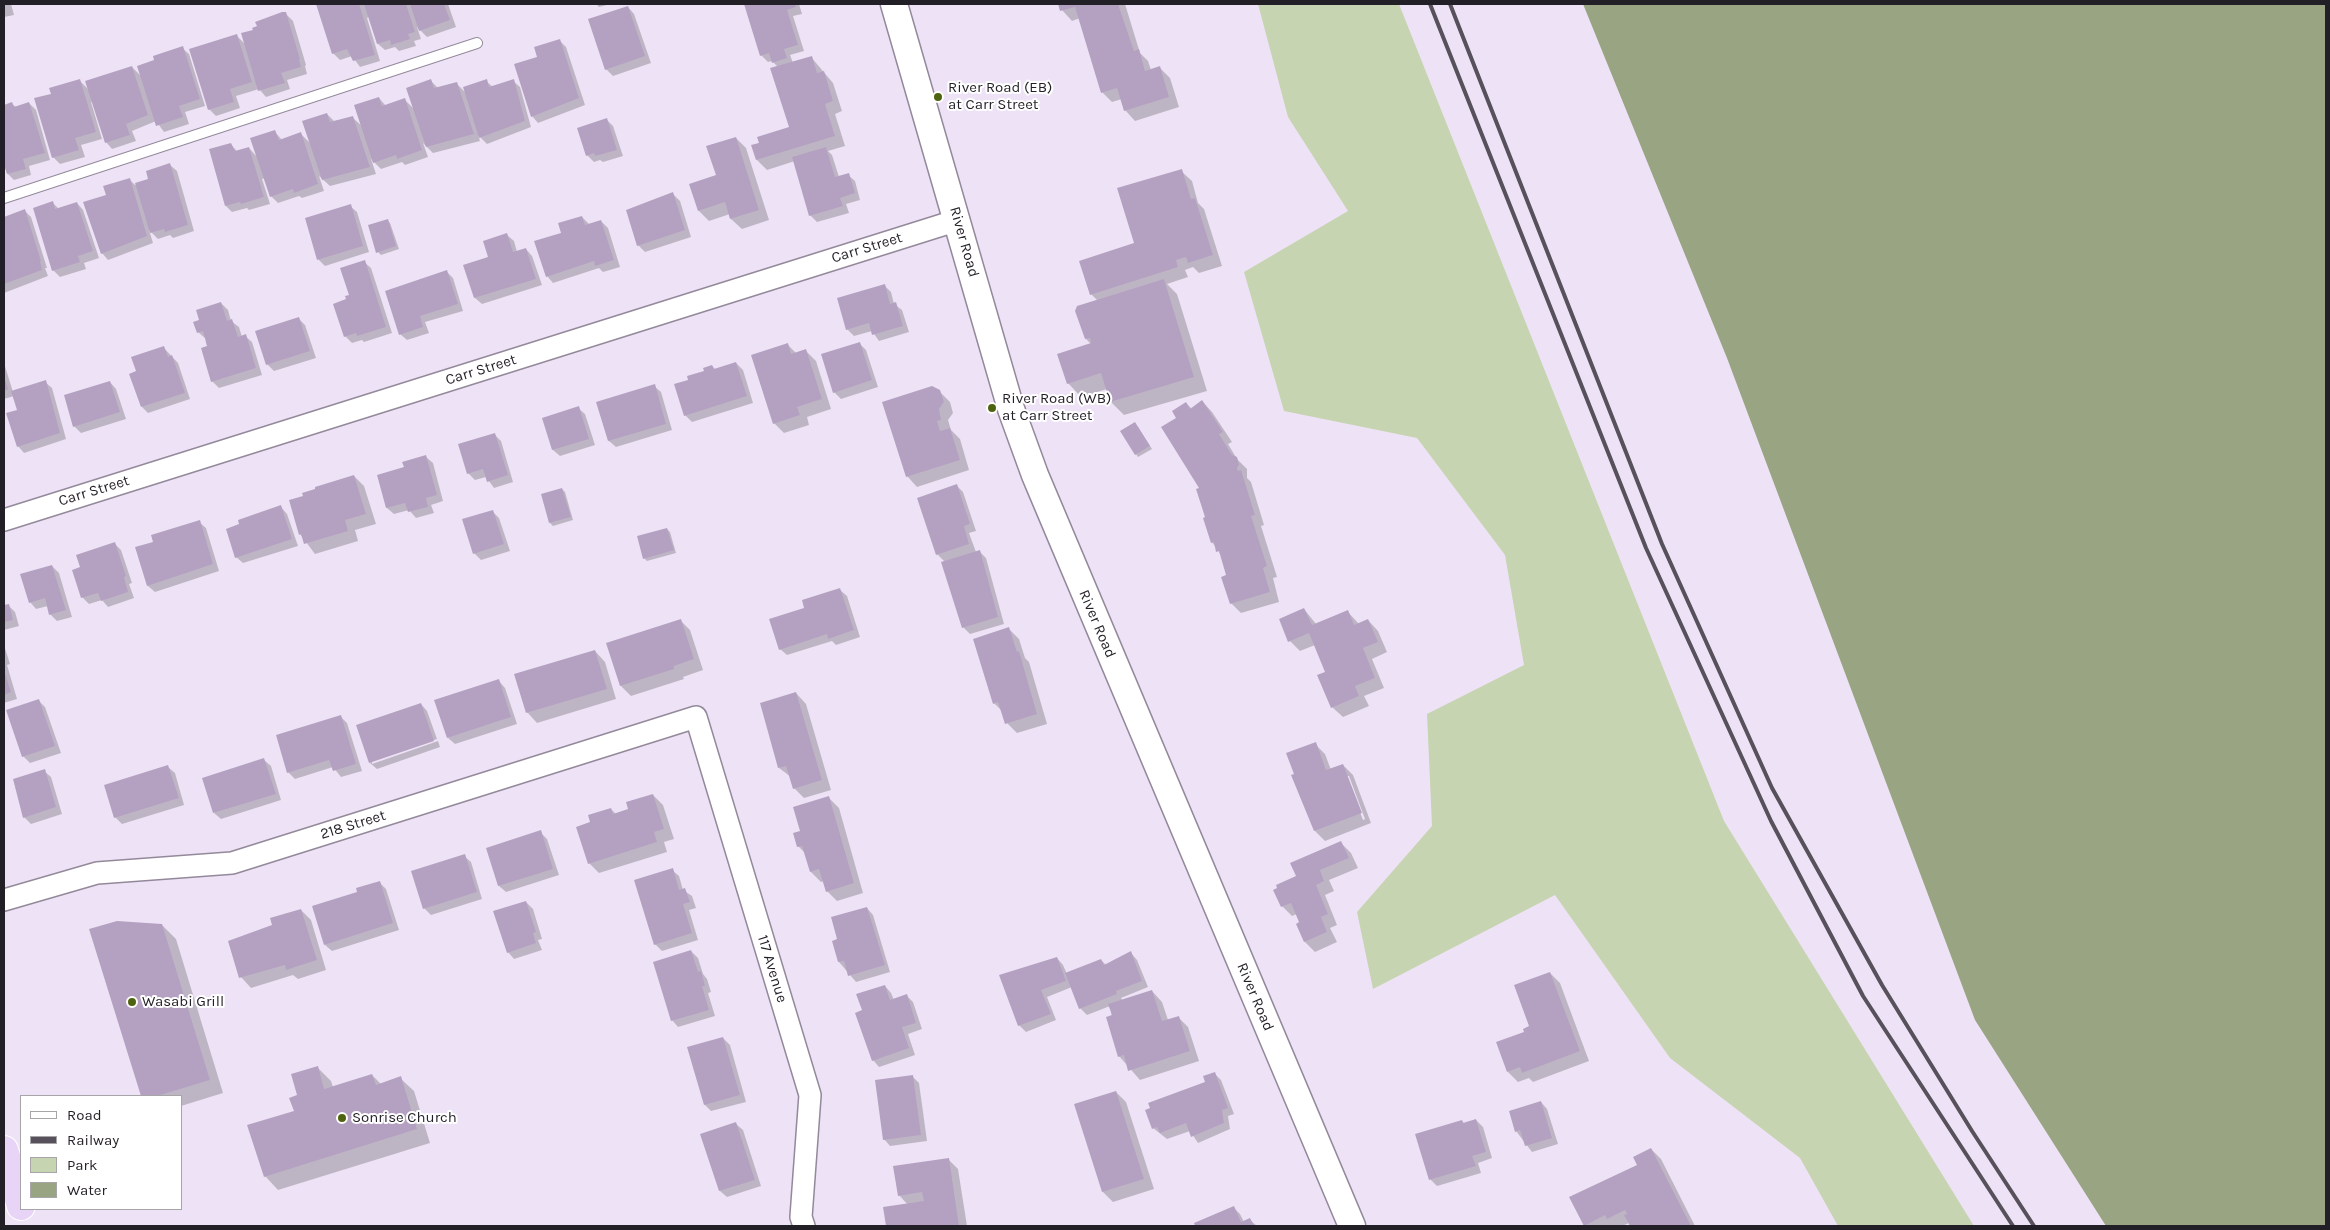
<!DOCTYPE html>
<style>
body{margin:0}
#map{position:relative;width:2330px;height:1230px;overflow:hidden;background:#eee3f6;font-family:Karla,sans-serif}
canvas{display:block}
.frame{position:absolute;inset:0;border:5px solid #231f26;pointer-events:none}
.legend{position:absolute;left:20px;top:1095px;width:162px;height:115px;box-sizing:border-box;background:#fff;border:1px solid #a7a5a8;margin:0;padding:6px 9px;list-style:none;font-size:15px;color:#231f26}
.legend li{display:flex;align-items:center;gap:10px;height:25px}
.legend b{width:25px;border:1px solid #a7a5a8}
</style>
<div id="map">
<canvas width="2330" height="1230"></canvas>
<div class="frame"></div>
<ul class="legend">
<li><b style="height:6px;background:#fff"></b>Road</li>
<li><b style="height:6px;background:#56515b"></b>Railway</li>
<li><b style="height:14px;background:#c7d4b1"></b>Park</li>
<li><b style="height:14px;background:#98a482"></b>Water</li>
</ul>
</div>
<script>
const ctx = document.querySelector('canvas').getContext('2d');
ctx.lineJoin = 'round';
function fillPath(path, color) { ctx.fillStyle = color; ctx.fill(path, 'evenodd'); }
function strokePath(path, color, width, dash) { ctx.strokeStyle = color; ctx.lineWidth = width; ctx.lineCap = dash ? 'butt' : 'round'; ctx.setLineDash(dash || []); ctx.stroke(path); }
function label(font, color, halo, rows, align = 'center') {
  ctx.font = font + ' Karla,sans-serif'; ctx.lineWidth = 4; ctx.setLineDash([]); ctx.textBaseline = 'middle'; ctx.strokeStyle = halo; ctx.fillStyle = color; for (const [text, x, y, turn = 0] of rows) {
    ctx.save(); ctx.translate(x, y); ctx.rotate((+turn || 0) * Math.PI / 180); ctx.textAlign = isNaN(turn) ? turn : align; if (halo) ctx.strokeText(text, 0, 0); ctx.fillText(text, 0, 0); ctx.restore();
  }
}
const green = new Path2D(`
 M1258 4H1399L1724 821 1974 1226H1838L1800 1158 1670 1058 1555 895 1373 989 1357 912 1432 826 1427 714 1524 665 1505 555 1417 438 1284 411 1244 272 1348 211 1288 117Z`);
const water = new Path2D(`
 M1583 4H2326V1226H2106L1975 1020 1727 358Z`);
const shadow = new Path2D(`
 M4 4H11L14 15 4 17Z
 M321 4H448L456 27 427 37 417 27 421 39 414 41 416 46 399 51 395 47 385 50 378 44 369 17 367 18 380 61 360 67 352 56 340 60 333 53 318 5Z
 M596 4H611L599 7Z
 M746 4H799L802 14 793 16 804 51 790 55 793 63 811 57 833 83 842 111 835 114 845 146 828 151 832 155 839 177 848 175 855 181 860 200 846 204 849 213 817 222 810 215 795 161 767 170 757 160 753 146 790 128 778 67 772 61 768 62 761 55Z
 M1059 4H1125L1140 53 1148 61 1151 70 1159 67 1170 78 1179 107 1135 121 1125 110 1122 99 1112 102 1102 92 1080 18 1072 21 1062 10Z
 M628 7 634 14 651 63 613 76 606 69Z
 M286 14 293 21 306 65 305 66 307 74 287 80 290 89 266 97 259 89 236 96 240 108 216 116 209 109 236 35 245 44 258 27Z
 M559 40 566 47 585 105 538 123 532 116 539 58Z
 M182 48 189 54 205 106 185 112 189 124 164 132 156 121 132 131 136 141 112 149 106 142 93 102H91L102 139 81 145 85 157 60 164 53 157 52 94 80 81 90 91 132 67 142 77 156 61Z
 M431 81 438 88 457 84 466 93 486 81 493 87 513 81 520 87 531 127 487 144 478 135 480 141 433 153 423 143 428 157 405 165 402 162 381 169 371 159 376 174 330 186 319 176 324 191 302 198 299 196 278 203 271 196 265 178 262 179 270 204 249 210 247 208 232 212 226 206 230 144 237 151 249 148 258 158 275 132 282 140 301 134 311 144 327 114 334 121 353 118 363 127 379 98 386 106 405 100 414 109Z
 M29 103 36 110 50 160 29 166 31 175 14 180 8 174 4 164V106L12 104 16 107Z
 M607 120 613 126 623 156 603 162 600 160 594 162 587 155Z
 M736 138 746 148 769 220 742 229 731 219 730 214 709 221 699 211Z
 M170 165 177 171 194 231 173 238 170 235 158 239 149 230 153 243 108 260 102 253 108 196 129 179 135 185 150 180Z
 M1181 171 1192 181 1198 203 1204 209 1222 266 1199 273 1193 267 1185 270 1188 277 1167 284 1177 294 1207 391 1124 415 1111 402 1107 389 1081 397 1068 383 1091 344 1086 339 1098 301 1091 294 1136 244Z
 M673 194 680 201 691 237 645 252 638 245Z
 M52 202 59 209 77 203 83 210 99 258 84 263 86 269 60 277 53 270Z
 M350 206 357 212 369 252 325 266 318 259Z
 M24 210 31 217 47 268H45L48 276 4 293V218Z
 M582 217 589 224 601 221 608 228 620 267 603 272 599 268 553 283 547 276 563 233Z
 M387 220 390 223 399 249 381 255 378 252Z
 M507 235 514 241 517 252 526 249 532 256 542 285 482 304 475 298 465 266 490 258Z
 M364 262 371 268 392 333 364 342 362 340 352 343 345 336 348 300Z
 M447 272 453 278 463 311 425 322 429 333 407 340 400 334Z
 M885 286 891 292 894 304 902 310 909 332 879 341 872 331 854 336 847 329Z
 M221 303 228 310 231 321 239 327 242 337 245 336 252 342 262 375 219 388 212 381 206 339 198 332 201 321Z
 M299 319 305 325 316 358 274 371 267 364Z
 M859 343 866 350 878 387 841 399 834 392Z
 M787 344 797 354 806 351 816 361 831 409 807 417 809 425 784 433 774 423Z
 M163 347 178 363 190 399 148 413 142 407 137 372Z
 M4 363 13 392 45 382 52 388 66 439 24 453 18 446 19 410 14 396 4 399Z
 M736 363 743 370 753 403 692 422 685 415 690 381 712 366 715 369Z
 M110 382 116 389 126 419 81 433 74 426Z
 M654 386 661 392 672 430 616 447 609 441 598 403Z
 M939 391 950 402 953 413 948 420 951 430 960 439 969 470 917 487 907 476Z
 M1202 401 1212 412 1232 442 1228 444 1237 459 1247 469V478L1251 482 1264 525 1261 526 1277 577 1273 578 1279 602 1241 613 1231 603 1228 576 1221 555 1212 542 1201 489 1178 418 1186 403 1192 409Z
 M578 408 585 414 595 445 560 456 553 450 544 418Z
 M1138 427 1152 449 1138 457 1136 454Z
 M494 434 501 441 513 482 494 488 486 477 475 480 468 473Z
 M426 457 433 463 443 501 431 505 434 513 416 518 409 510 394 514 387 508 379 475 405 468Z
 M354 476 364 486 376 524 355 530 358 541 315 554 300 534Z
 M957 486 963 492 976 531 969 533 976 552 979 551 986 558 1004 624 970 634 964 628 943 563 945 562 937 554Z
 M562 489 565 492 573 520 553 526 550 523 542 495Z
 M281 507 287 514 298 546 243 563 236 557Z
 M492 511 499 518 510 551 481 560 474 553Z
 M199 522 206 528 219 571 155 592 148 586 137 548 154 543Z
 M667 529 670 532 676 553 647 561 644 558Z
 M115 544 121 550 132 583 129 584 134 598 108 607 102 600 89 604 82 597V568Z
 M52 566 59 573 72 617 57 621 50 614 48 606 36 609 30 602Z
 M840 590 847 596 860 637 836 645 832 641 787 655 780 649 806 608Z
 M8 605 15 612 19 626 4 630V606Z
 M1304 609 1316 624 1347 611 1359 624 1368 620 1378 631 1387 652 1372 659 1384 688 1364 696 1369 706 1343 717 1332 707 1327 672 1315 645 1300 651 1290 641Z
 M680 620 690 630 703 670 683 677 684 679 631 696 621 686 608 644Z
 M1009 629 1019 639 1025 658 1029 662 1047 724 1017 733 1007 723 1003 712 994 703Z
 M4 645 10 664 7 665 17 699 4 703Z
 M595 651 605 662 616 699 537 723 527 712Z
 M499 681 505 688 517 724 455 744 448 738Z
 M796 693 806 704 831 790 804 798 794 788 791 777 779 768Z
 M38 700 45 707 61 753 30 763 23 756Z
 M421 704 427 711 437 739 372 761V764L438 741 440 747 377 769 370 763Z
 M340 716 347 723 362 771 341 777 333 767 295 779 288 772Z
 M1315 744 1325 754 1331 770 1343 765 1353 775 1371 823 1325 841 1315 831 1295 775ZM1346 776H1349L1365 819 1363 820Z
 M264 760 271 766 281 800 221 819 214 813Z
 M168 767 175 773 184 805 122 824 115 817Z
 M44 771 51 777 62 814 31 824 24 817Z
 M653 795 663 805 674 839 664 842 667 852 599 873 589 863 592 823 611 809 616 814 630 809Z
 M829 798 839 808 863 893 837 901 827 891 824 881 821 882 811 872 806 854 798 846 802 831Z
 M540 832 547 839 559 875 506 892 499 886Z
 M1341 843 1351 853 1358 868 1329 880 1334 891 1325 895 1337 925 1330 928 1337 942 1315 952 1305 942 1297 914 1292 916 1282 906 1297 877Z
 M464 856 471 862 482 899 431 915 424 908Z
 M672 870 679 876 683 890 692 896 696 908 689 910 698 940 662 951 655 944Z
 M379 882 386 889 399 930 332 951 325 945 359 893Z
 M526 902 533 909 542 939 538 940 542 950 514 959 508 952Z
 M867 908 873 915 890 972 856 982 839 962V940Z
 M301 910 311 920 326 970 298 979 293 975 251 988 241 977 274 926Z
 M162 925 176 939 223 1093 181 1106V1096H142L91 930Z
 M691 951 698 958 703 974 707 979 711 992 708 993 715 1016 678 1027 672 1020Z
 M1131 953 1137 960 1148 987 1121 998 1123 1001 1152 991 1162 1002 1168 1020 1178 1017 1188 1027 1199 1061 1140 1080 1119 1056 1110 1006 1087 1015 1080 1008 1072 987 1047 997 1056 1020 1026 1032 1019 1025 1057 958 1063 965 1067 974 1101 960 1106 965Z
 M1550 973 1560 983 1589 1061 1533 1082 1529 1078 1518 1082 1508 1072 1525 1033 1531 1027Z
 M885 986 891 993 894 1000 907 996 913 1002 922 1029 908 1034 915 1055 879 1067 873 1060 863 1011Z
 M723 1038 730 1045 746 1102 711 1111 705 1105 689 1048Z
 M317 1067 331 1081 333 1087 372 1075 381 1084 400 1078 414 1091 430 1143 278 1190 265 1176 295 1111 299 1096Z
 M1215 1074 1221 1080 1234 1114 1228 1116 1230 1129 1198 1143 1190 1131 1167 1139 1153 1128Z
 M912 1076 919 1083 927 1141 890 1146 884 1139Z
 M1116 1092 1126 1102 1154 1189 1113 1202 1103 1192 1076 1105Z
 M1541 1102 1547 1109 1558 1144 1532 1152 1516 1131Z
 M1476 1120 1483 1127 1492 1158 1478 1163 1481 1173 1437 1186 1430 1179 1462 1121 1465 1124Z
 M736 1124 743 1130 761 1186 727 1197 720 1191Z
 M1651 1149 1661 1159 1695 1226H1631L1629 1223 1622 1226H1585L1571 1197 1639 1165Z
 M948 1159 958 1169 967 1226H887L885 1208 908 1205 899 1195Z
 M1234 1208 1240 1214 1244 1222 1250 1220 1257 1226H1196L1195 1224Z`);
const building = new Path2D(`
 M316 4H359L375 55 353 61 347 49 332 54Z
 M364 4H406L415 32 408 34 410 39 391 45 390 40 377 44Z
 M410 4H444L450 20 419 31Z
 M744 4H795L796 7 787 10 798 45 784 49 787 58 772 63 769 53 760 56Z
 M1058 4H1118L1134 51 1139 49 1145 71 1160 66 1169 97 1124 111 1117 88 1101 93 1075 7 1060 11Z
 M628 6 645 56 605 70 588 19Z
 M282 12H286L300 59H299L301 67 281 73 285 83 258 91 241 33 253 30 252 28 257 26 255 22Z
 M237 34 252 82 230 89 234 102 208 110 189 49Z
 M560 39 579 98 531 117 514 64 537 57 534 47Z
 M183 46 200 99 179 106 183 117 156 126 137 66 154 60 153 56Z
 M812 56 817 73 824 71 833 101 825 104 835 136 756 160 751 145 759 143 757 137 789 127 770 68Z
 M132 66 148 115 126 124 130 135 105 143 85 81Z
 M80 79 96 132 75 138 79 150 52 158 34 98 51 94 49 88Z
 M431 79 434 88 457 82 474 134 426 147 406 88Z
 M487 79 489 87 514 79 525 121 479 138 463 87Z
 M379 97 382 106 405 98 422 150 397 159 396 155 373 163 354 105Z
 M12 102 14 107 29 102 45 153 23 159 26 169 7 174 4 165V105Z
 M327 113 330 122 353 116 370 167 322 180 302 121Z
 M607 118 617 150 595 156 594 153 586 156 577 128Z
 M275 130 279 140 301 132 318 184 294 193 293 189 270 197 250 138Z
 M736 137 759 210 730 219 725 202 698 211 689 184 716 175 706 146Z
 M231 143 235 151 249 147 264 197 241 204 240 202 225 206 209 149Z
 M826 147 835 177 849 173 855 193 840 198 843 206 809 216 792 157Z
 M170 163 188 225 165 232 164 229 150 233 135 183 148 179 146 171Z
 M1182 169 1191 199 1195 198 1213 255 1188 263 1186 257 1176 260 1178 267 1090 295 1079 261 1134 243 1117 188Z
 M130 178 147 236 101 254 83 202 106 195 103 186Z
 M673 192 685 230 637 246 626 210Z
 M53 201 55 209 77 202 93 251 78 256 80 262 52 271 33 208Z
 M351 204 363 246 317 260 305 218Z
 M25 209 41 261H40L42 270 4 284V217Z
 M582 216 585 225 601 220 614 260 595 266 594 261 546 277 534 241 561 233 558 223Z
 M388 219 396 246 376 253 368 225Z
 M507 233 513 252 526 248 536 279 474 298 463 265 488 257 483 241Z
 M365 260 386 327 357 336 356 333 344 337 333 304 346 299 345 296 349 295 340 268Z
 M447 270 458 304 420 316 423 327 399 335 385 291Z
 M1164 279 1194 377 1110 402 1101 373 1067 384 1057 354 1091 343 1090 338 1085 339 1075 311 1077 306Z
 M885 284 890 304 896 302 903 326 872 335 869 323 846 330 837 298Z
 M221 302 227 321 232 319 238 337 246 334 256 368 211 382 201 348 207 346 203 331 197 333 193 322 199 320 196 310Z
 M299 317 310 351 266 365 255 331Z
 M860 342 872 380 833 393 821 354Z
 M788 343 791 354 806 349 822 399 797 407 800 415 773 424 751 355Z
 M164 346 168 357 172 355 185 393 141 407 129 374 136 371 131 357Z
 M736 362 747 396 684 416 674 384 688 380 687 376 704 371 703 368 712 365 714 369Z
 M4 376 8 389 4 391Z
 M46 380 60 433 17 447 6 413 17 410 11 391Z
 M110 381 120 412 73 427 64 395Z
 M655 384 666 424 608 441 596 402Z
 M932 386 940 390 944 402 939 409 941 420 937 421 940 431 950 428 960 460 906 477 882 402Z
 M1202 400 1223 432 1219 434 1232 455 1237 457 1239 465 1237 468 1238 471 1241 470 1255 515 1251 516 1267 566 1263 568 1270 592 1230 604 1221 577 1226 575 1219 551 1216 552 1214 542 1211 543 1203 518 1205 517 1196 489 1199 488 1161 427 1176 418 1172 411 1186 402 1190 409Z
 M579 406 589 439 552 450 542 418Z
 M1135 422 1150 446 1135 455 1120 431Z
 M495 433 508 475 487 482 483 469 467 474 458 444Z
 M426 455 437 495 426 498 428 507 408 512 405 503 386 508 377 475 404 467 402 462Z
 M354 475 366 514 345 520 348 531 304 544 301 534 299 535 289 500 303 496 302 493 315 489V487Z
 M957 484 970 524 964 526 969 544 936 555 917 498Z
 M562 488 571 517 549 523 541 494Z
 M281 505 292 539 235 558 226 529 239 524 238 520Z
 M493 510 504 544 473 554 462 519Z
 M200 520 213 564 147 586 135 547 153 542 151 535Z
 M667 528 674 550 643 559 637 536Z
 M115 542 126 576 124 577 128 592 101 601 98 593 81 598 72 570 80 567 76 555Z
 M980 550 998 617 962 628 941 562Z
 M52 565 66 610 49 615 45 598 29 603 20 574Z
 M840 588 854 630 828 639 827 634 779 650 769 619 804 608 802 600Z
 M9 604 13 620 4 622V605Z
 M1304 608 1312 625 1348 610 1354 625 1368 619 1378 642 1363 648 1375 678 1355 686 1359 696 1331 708 1317 675 1325 672 1309 633 1288 642 1279 619Z
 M681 619 694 659 674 666V669L620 686 606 643Z
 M1009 627 1017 652 1019 651 1037 714 1005 724 998 702 993 704 973 639Z
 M595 650 607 689 526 713 514 674Z
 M4 670 11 692 4 695Z
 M499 679 511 717 447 738 434 700Z
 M796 692 822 780 793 789 786 766 778 768 760 703Z
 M39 699 55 746 22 757 6 710Z
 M421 703 434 741 369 763 356 725Z
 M341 715 356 764 333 771 329 760 287 773 276 735Z
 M1316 742 1326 770 1343 764 1362 813 1314 831 1291 775 1294 774 1286 753Z
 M264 758 276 794 213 813 202 778Z
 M168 765 179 798 114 818 104 785Z
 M45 769 56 807 23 818 13 779Z
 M653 794 664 829 654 832 657 842 588 864 576 827 590 822 588 815 611 808 613 814 628 809 626 802Z
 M829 796 854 883 826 892 819 869 810 872 802 846 797 847 793 833 800 831 793 807Z
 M541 830 553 869 498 886 486 848Z
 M1341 841 1349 858 1320 870 1324 881 1316 885 1328 914 1321 917 1327 932 1304 942 1296 924 1299 922 1291 903 1281 907 1273 890 1277 888 1276 885 1296 876 1290 863Z
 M465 854 477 892 423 909 411 871Z
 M673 868 679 890 685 888 690 902 683 904 692 933 654 945 634 880Z
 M380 881 393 923 324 945 312 906 357 892 356 888Z
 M526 901 536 932 533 933 536 943 507 953 493 911Z
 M867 907 885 965 848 976 844 961 838 962 832 941 837 939 831 917Z
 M301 909 317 960 286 970 285 965 239 978 228 941 272 925 270 918Z
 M117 921 162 924 210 1080 157 1096H141L89 929Z
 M691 950 698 972 701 971 705 986H702L709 1010 671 1021 653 962Z
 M1131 951 1142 981 1116 991 1117 994 1079 1009 1065 973 1101 959 1104 965Z
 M1057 957 1066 981 1041 990 1051 1014 1018 1026 999 975Z
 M1550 972 1580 1051 1522 1073 1520 1067 1507 1072 1496 1042 1524 1032 1523 1029 1529 1026 1514 985Z
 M885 985 890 1000 907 994 916 1023 902 1027 909 1048 872 1061 855 1013 862 1010 856 994Z
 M1152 990 1162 1021 1179 1016 1190 1051 1128 1071 1124 1055 1118 1057 1106 1017 1112 1015 1108 1004Z
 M723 1037 740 1095 704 1105 687 1047Z
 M318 1066 324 1089 372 1074 376 1085 401 1076 417 1129 264 1177 247 1125 294 1111 289 1098 297 1095 291 1074Z
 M1215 1072 1228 1108 1222 1110 1224 1123 1191 1137 1186 1123 1160 1133 1157 1127 1152 1129 1145 1110 1150 1108 1148 1103 1205 1082 1203 1076Z
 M913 1075 921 1135 883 1140 875 1080Z
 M1116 1091 1144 1179 1102 1192 1074 1104Z
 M1541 1101 1552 1138 1525 1146 1520 1130 1515 1132 1509 1111Z
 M1476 1119 1486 1152 1472 1156 1476 1166 1429 1180 1415 1134 1462 1120 1463 1123Z
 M736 1122 755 1180 719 1191 700 1134Z
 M1651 1148 1691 1226H1630L1624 1215 1627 1214 1625 1210 1607 1219 1605 1215 1584 1226 1569 1197 1637 1165 1633 1157Z
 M949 1158 959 1226H886L883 1207 924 1201 922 1192 898 1196 893 1166Z
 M1234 1206 1241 1222 1250 1218 1254 1226H1195L1194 1223Z`);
const service = new Path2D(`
 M4 198 477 43`);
const minor = new Path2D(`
 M4 520 958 220
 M4 900 97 873 232 863 696 717 810 1095 801 1217 804 1226`);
const tertiary = new Path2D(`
 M894 4 1011 409 1035 475 1352 1226`);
const trunk = new Path2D(`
 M4 1150 21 1206`);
const rail = new Path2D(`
 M1430 4 1646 548 1771 821 1863 996 2013 1226
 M1450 4 1662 544 1772 788 1882 985 1972 1131 2034 1226`);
const markers = [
 [938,97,5,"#4d630f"],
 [992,408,5,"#4d630f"],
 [132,1002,5,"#4d630f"],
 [342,1118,5,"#4d630f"]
];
const poiNames = [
 ["River Road (EB)",948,88],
 ["at Carr Street",948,105],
 ["River Road (WB)",1002,399],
 ["at Carr Street",1002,416],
 ["Wasabi Grill",142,1002],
 ["Sonrise Church",352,1118]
];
const streetNames = [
 ["River Road",964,242,74],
 ["Carr Street",867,248,-17],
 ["Carr Street",481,370,-17],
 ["Carr Street",94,491,-17],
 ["River Road",1097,624,67],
 ["218 Street",353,825,-17],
 ["117 Avenue",772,969,73],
 ["River Road",1255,997,67]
];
fillPath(green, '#c7d4b1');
fillPath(water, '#98a482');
fillPath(shadow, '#0003');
fillPath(building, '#b4a1c1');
strokePath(service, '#93899a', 12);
strokePath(minor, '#93899a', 24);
strokePath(tertiary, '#93899a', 29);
strokePath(trunk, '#fff', 30);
strokePath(service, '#fff', 10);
strokePath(minor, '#fff', 21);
strokePath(tertiary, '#fff', 26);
strokePath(trunk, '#e8d4f6', 28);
strokePath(rail, '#56515b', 4);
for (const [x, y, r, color] of markers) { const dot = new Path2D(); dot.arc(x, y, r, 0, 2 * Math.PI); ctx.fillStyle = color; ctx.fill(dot); strokePath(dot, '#fff', 2); }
label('15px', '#231f26', '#fff', poiNames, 'left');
label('15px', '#231f26', '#fff', streetNames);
</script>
